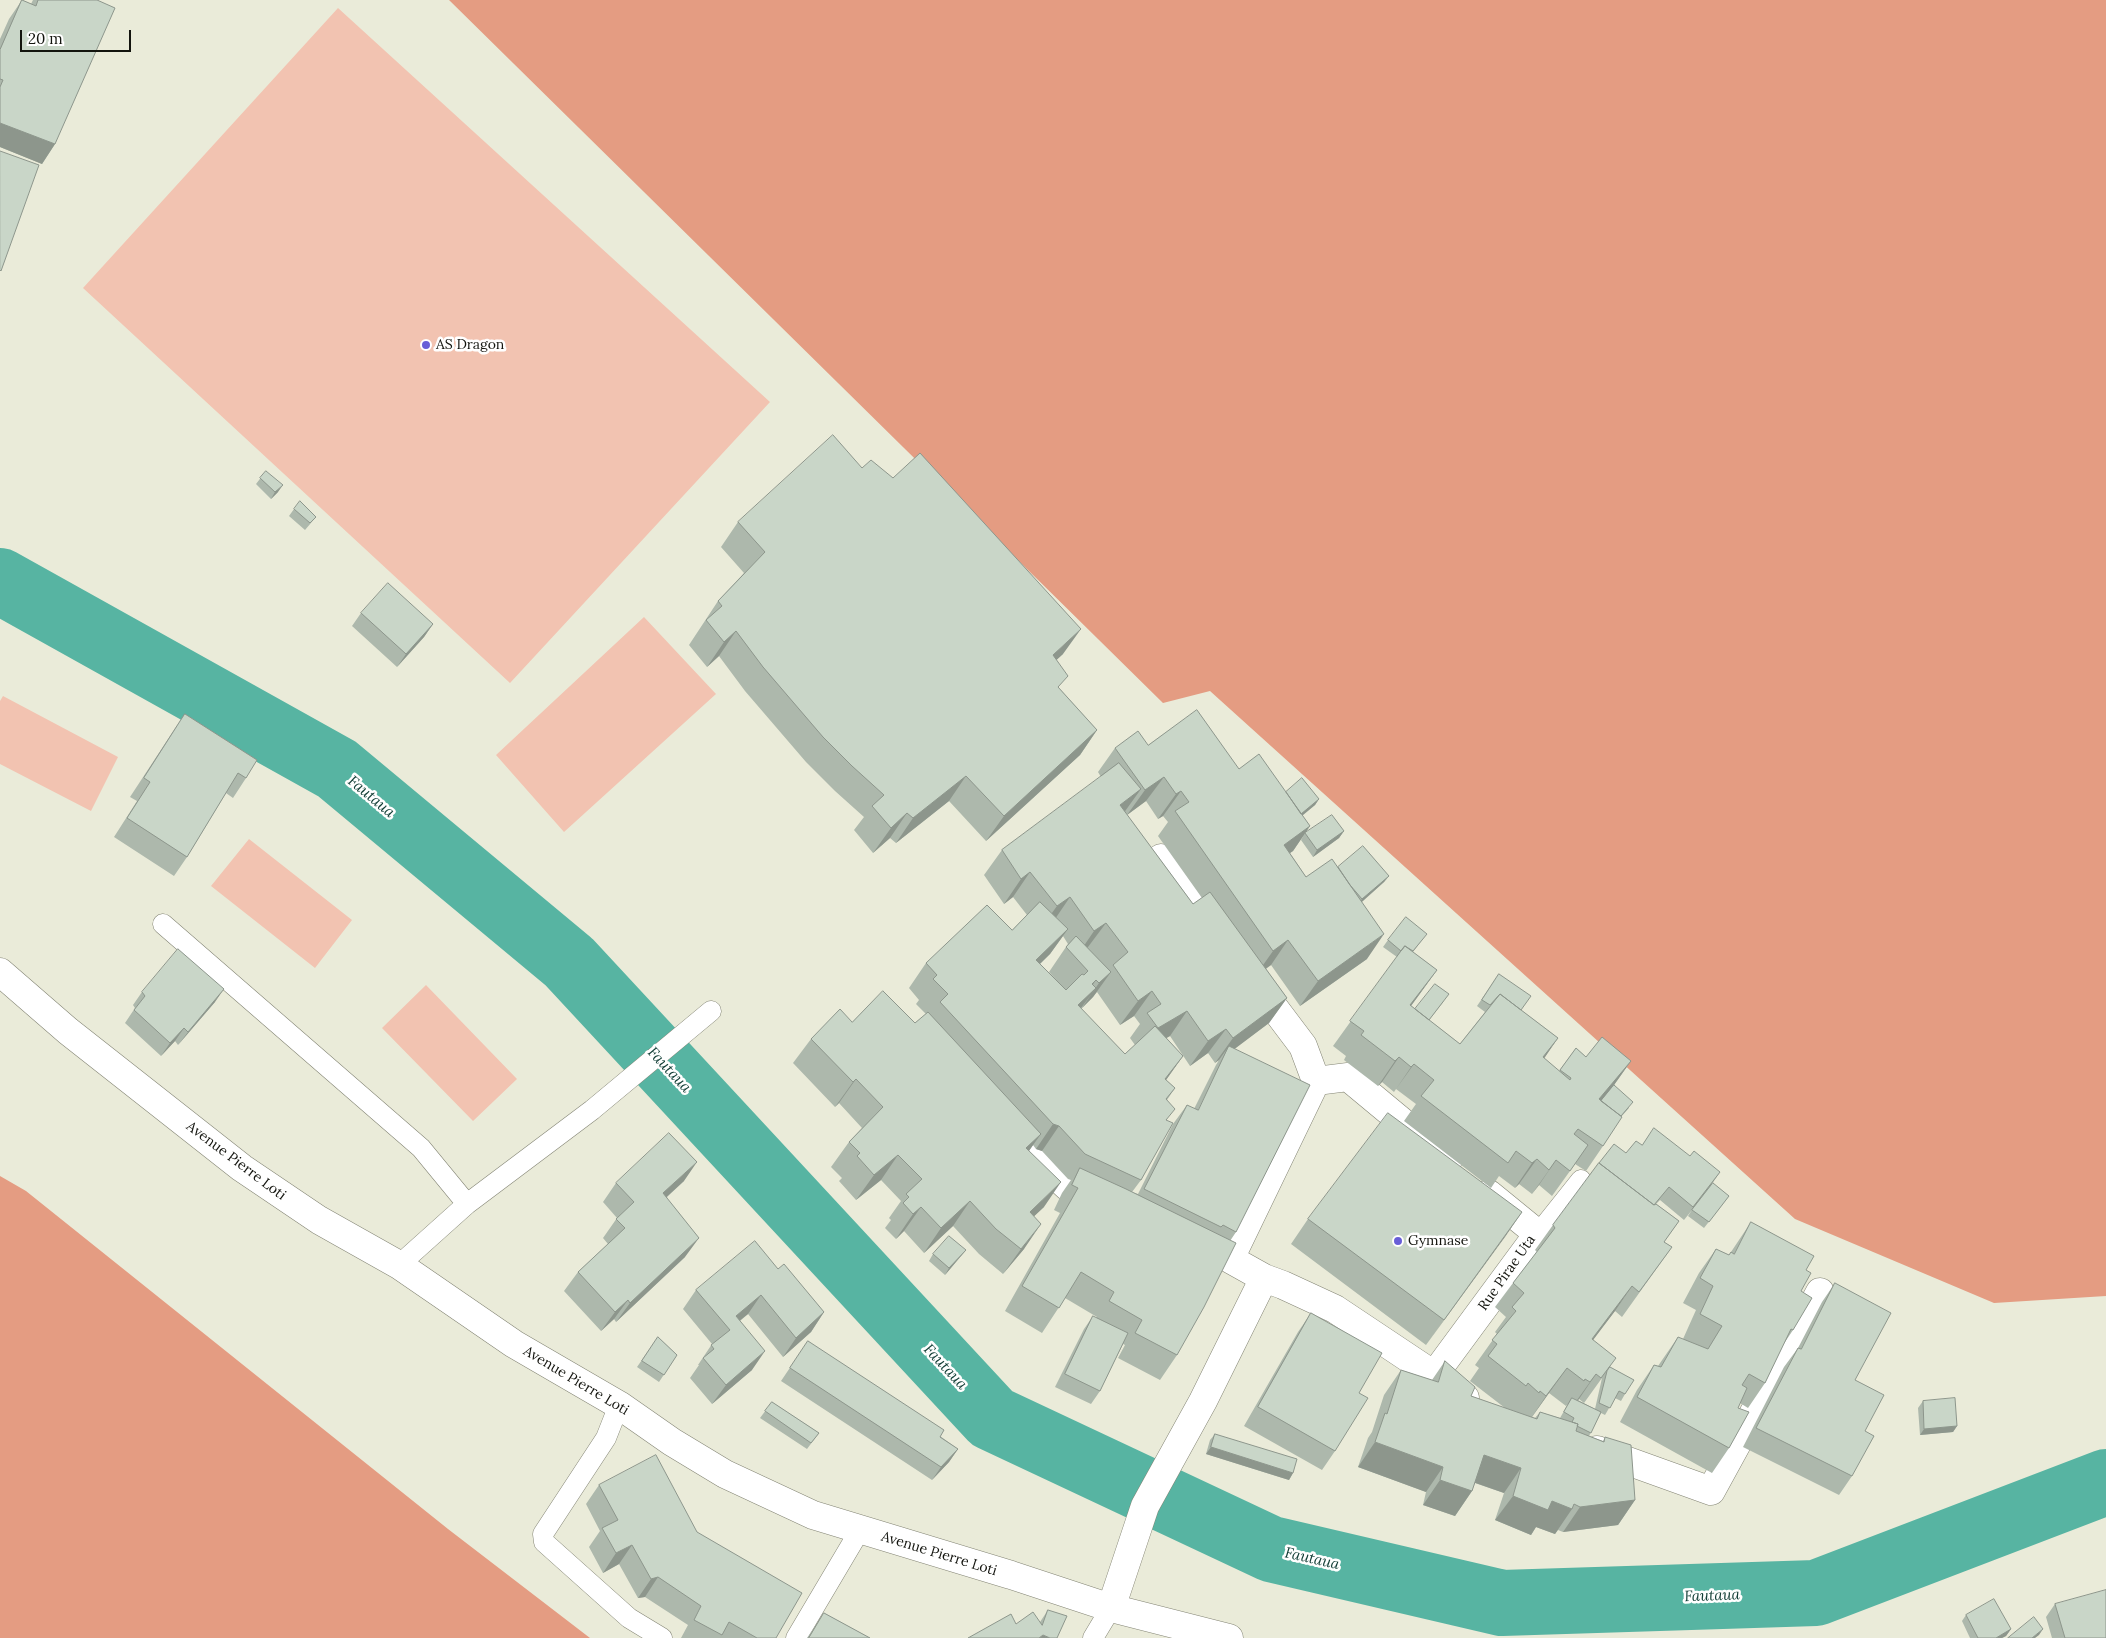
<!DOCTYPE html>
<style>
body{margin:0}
#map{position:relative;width:2106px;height:1638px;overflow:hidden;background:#eaebd9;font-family:Lora,serif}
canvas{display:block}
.scale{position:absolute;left:20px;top:30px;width:111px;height:22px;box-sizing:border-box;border:2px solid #13140e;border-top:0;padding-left:6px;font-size:15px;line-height:18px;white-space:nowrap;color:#13140e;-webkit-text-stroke:4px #fff;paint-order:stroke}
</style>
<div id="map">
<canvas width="2106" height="1638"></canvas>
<div class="scale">20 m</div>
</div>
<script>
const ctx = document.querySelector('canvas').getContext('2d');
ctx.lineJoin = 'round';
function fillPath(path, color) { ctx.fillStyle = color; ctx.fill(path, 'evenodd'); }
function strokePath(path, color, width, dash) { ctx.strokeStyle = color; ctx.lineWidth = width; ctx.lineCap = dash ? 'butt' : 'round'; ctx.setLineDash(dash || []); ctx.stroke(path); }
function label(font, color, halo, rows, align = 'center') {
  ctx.font = font + ' Lora,serif'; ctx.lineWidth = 5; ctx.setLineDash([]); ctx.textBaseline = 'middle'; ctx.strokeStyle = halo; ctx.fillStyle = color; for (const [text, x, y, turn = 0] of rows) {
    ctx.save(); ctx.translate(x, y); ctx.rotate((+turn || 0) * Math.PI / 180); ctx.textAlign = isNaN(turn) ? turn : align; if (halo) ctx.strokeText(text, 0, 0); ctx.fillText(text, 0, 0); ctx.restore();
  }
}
const green = new Path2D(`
 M338 8 770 402 510 683 83 288Z
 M644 617 716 694 564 832 496 755Z
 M3 696 118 757 91 811 0 764V701Z
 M249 839 352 920 315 968 211 886Z
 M426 985 517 1079 473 1121 382 1028Z`);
const forest = new Path2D(`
 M449 0H2106V1296L1994 1303 1795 1219 1210 691 1163 703Z
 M0 1176 26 1191 448 1529 590 1638H0Z`);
const river = new Path2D(`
 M0 581 337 769 569 962 992 1418 1271 1549 1502 1603 1816 1593 2106 1482`);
const lane = new Path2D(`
 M163 924 421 1148 467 1204
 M1538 1234 1581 1180
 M399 1265 467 1204 592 1110 711 1011
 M619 1405 606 1438 543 1534 544 1542 629 1618 662 1638
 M796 1638 860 1530
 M1093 1638 1111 1608`);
const street = new Path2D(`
 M1161 858 1217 933
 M1254 981 1303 1046 1316 1081
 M1032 1154 1068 1187 1100 1203
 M1448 1160 1348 1077 1316 1081 1230 1259 1264 1278 1283 1285 1335 1309 1434 1375 1465 1398
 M1434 1375 1538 1234 1489 1194
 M1597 1450 1711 1491 1820 1292
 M1111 1608 1145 1506 1203 1401 1264 1278`);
const secondary = new Path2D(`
 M0 972 68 1031 242 1168 319 1220 399 1265 514 1344 619 1405 672 1442 725 1474 813 1515 1011 1575 1111 1608 1229 1638`);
const wall = new Path2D(`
 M22 0 31 4 33 0H97L55 144 42 164 0 147V39L9 19Z
 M862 468 1063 654 1056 660 1059 688 1097 730 1080 755 986 841 949 801 896 843 890 838 873 853 854 830 864 817 835 791 806 762 745 691 719 656 707 667 689 645 718 601 744 573 721 547 738 522Z
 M266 471 278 492 271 499 256 484Z
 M294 509 316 517 305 530 289 516Z
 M361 613 433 624 424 637 397 667 352 626Z
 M185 714 246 778 233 798 226 793 187 857 174 876 114 837 137 801 130 797 172 733Z
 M1148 745 1239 769 1286 792 1319 799 1315 805 1302 816 1310 826 1293 851 1290 853 1306 877 1338 867 1389 876 1384 882 1362 902 1367 959 1300 1006 1271 965 1266 969 1287 998 1269 1023 1235 1048 1236 1232 1230 1241 1177 1355 1160 1380 1118 1358 1125 1345 1123 1344 1100 1391 1091 1404 1055 1387 1084 1329 1093 1316 1096 1318 1097 1317 1065 1298 1042 1333 1005 1311 1060 1213 1054 1210 1062 1193 1071 1180 1068 1179 1042 1151 1036 1149 1033 1145 1029 1151 1044 1207 1034 1216 1024 1249 1003 1274 979 1254 953 1226 924 1253 904 1231 896 1239 885 1228 891 1220 889 1218 901 1201 881 1180 856 1200 839 1181 842 1178 831 1167 849 1142 862 1128 839 1103 835 1107 793 1063 811 1039 852 1022 915 1023 926 1014 916 1004 919 1000 909 988 926 963 1012 930 1027 915 1013 897 1004 904 984 875 1002 850 1101 777 1098 772 1115 748ZM1146 801 1158 819 1163 816 1168 822 1158 836 1202 898 1193 904 1125 812 1127 815ZM1063 936 1068 944 1049 972 1060 984 1040 964 1050 954ZM1097 992 1120 1025 1134 1016 1140 1024 1130 1038 1135 1045 1125 1054 1081 1009 1093 997ZM1170 1036 1190 1066 1208 1053 1215 1063 1219 1060 1216 1065 1194 1109 1187 1105 1173 1124 1138 1194 1132 1192 1141 1180 1167 1120V1100L1175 1088 1166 1080 1183 1056 1166 1038Z
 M1344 831 1339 838 1313 857 1301 840 1305 833Z
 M1388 940H1422L1413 952 1437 970 1411 1006 1416 1009 1444 1001 1429 1020 1460 1044 1485 1012 1477 1006 1499 974 1521 1010 1558 1038 1544 1058 1559 1071 1576 1048 1586 1057 1631 1061 1614 1085 1629 1108 1621 1117 1603 1146 1586 1171 1575 1164 1552 1196 1539 1185 1532 1194 1519 1184 1515 1188 1499 1176 1491 1188 1404 1121 1416 1104 1396 1089 1394 1092 1382 1082 1378 1086 1344 1060 1346 1056 1333 1046 1397 957 1383 947Z
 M142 992 215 1002 178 1045 175 1041 161 1056 125 1023 135 1008 133 1005Z
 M1642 1145 1690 1156 1720 1172 1712 1184 1729 1196 1704 1228 1688 1216 1692 1210 1684 1220 1660 1200 1656 1204 1679 1221 1664 1242 1672 1247 1622 1317 1615 1311 1593 1339 1610 1367 1625 1394 1621 1401 1615 1398 1605 1415 1601 1413 1589 1436 1603 1441 1605 1437 1635 1500 1618 1525 1563 1532 1558 1530 1555 1534 1536 1527 1531 1535 1495 1520 1504 1493 1475 1483 1472 1491 1455 1516 1423 1505 1426 1492 1358 1467 1368 1438 1372 1432 1384 1395 1401 1370 1432 1380 1445 1361 1471 1396 1505 1408 1470 1381 1479 1368 1475 1365 1497 1334 1495 1332 1506 1317 1495 1307 1513 1283 1537 1252 1535 1250 1553 1225 1599 1163 1626 1153ZM1602 1378 1595 1409 1578 1400 1579 1399 1584 1403ZM1549 1393 1566 1406 1568 1404 1560 1418 1540 1412 1535 1418 1532 1417Z
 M684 1181 667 1197 685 1257 616 1322 614 1319 601 1331 564 1291 578 1272 608 1244 603 1238 617 1218 603 1202 616 1183Z
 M1522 1212 1426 1345 1291 1244 1308 1219Z
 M1751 1222 1806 1270 1801 1291 1793 1330 1783 1345 1765 1383 1748 1408 1740 1403 1738 1408 1729 1448 1712 1473 1620 1422 1637 1390 1654 1365 1658 1366 1678 1337 1686 1341 1683 1339 1696 1310 1683 1303 1699 1273 1716 1249 1729 1255Z
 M966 1250 961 1256 945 1275 929 1261 933 1254Z
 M778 1269 824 1312 811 1332 783 1357 748 1314 740 1321 752 1370 712 1404 690 1378 699 1365H698L712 1344 683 1309 696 1290Z
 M1835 1283 1855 1380 1852 1476 1839 1495 1743 1447 1784 1367 1798 1348 1822 1302Z
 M1311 1313 1359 1393 1335 1451 1322 1470 1244 1426 1298 1332Z
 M658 1337 677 1355 659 1382 637 1367Z
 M808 1341 958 1449 949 1462 932 1480 781 1381Z
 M1923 1401 1957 1426 1953 1432 1920 1435 1918 1408Z
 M772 1402 819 1433 807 1449 760 1418Z
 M1215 1434 1293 1473 1289 1480 1206 1454 1210 1440Z
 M599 1485 697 1532 776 1638H681L688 1625 645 1597 638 1598 619 1564 603 1573 589 1547 600 1531 586 1504Z
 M2055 1604 2106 1638H2052L2046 1617Z
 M1048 1610 1057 1638 1016 1624 1040 1622Z
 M824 1613 870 1638H807Z
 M1966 1615 2011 1629 2006 1636 2002 1638H1970L1962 1621Z`);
const shadedWall = new Path2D(`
 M0 123 55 144 42 164 0 147Z
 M283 485 278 492 271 499 275 492Z
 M433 624 424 637 397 667 406 654Z
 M1081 629 1063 654 1035 680 1053 655Z
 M736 631 719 656 707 667 724 642Z
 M1097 730 1080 755 986 841 1004 816Z
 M966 776 949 801 896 843 913 818Z
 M1164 777 1146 801 1127 815 1145 790Z
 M1141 789 1123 814 1120 805Z
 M1181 791 1163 816 1158 819 1176 794Z
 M1319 799 1315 805 1293 823 1298 816Z
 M907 813 890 838 873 853 891 828Z
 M1310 826 1293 851 1266 869 1284 845Z
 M1344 831 1339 838 1313 857 1317 850Z
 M1030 872 1013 897 1004 904 1021 879Z
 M1389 876 1384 882 1357 906 1362 899Z
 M1070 897 1053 922 1039 931 1057 906Z
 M1106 923 1088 947 1077 956 1094 931Z
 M1068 929 1050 954 1018 985 1036 960Z
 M1384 934 1367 959 1300 1006 1318 981Z
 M1288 940 1271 965 1256 975 1273 951Z
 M1437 970 1419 995 1393 1030 1410 1005Z
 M1111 972 1093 997 1082 1008 1099 983Z
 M1096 980 1081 1002 1096 988 1078 1012 1060 1030 1092 984Z
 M224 989 215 1002 178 1045 188 1032Z
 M1152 991 1134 1016 1120 1025 1138 1001Z
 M1287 998 1269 1023 1224 1057 1229 1046 1219 1060 1215 1063 1233 1038Z
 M1187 1011 1170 1036 1141 1053 1158 1028Z
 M184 1028 175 1041 161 1056 170 1043Z
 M1226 1029 1208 1053 1190 1066 1208 1041Z
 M1558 1038 1541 1063 1543 1057Z
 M1183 1056 1166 1080 1165 1079Z
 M1399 1057 1382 1082 1378 1086 1395 1061Z
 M1631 1061 1614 1085 1582 1124 1599 1099Z
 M1414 1064 1396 1089 1394 1092 1411 1067Z
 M856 1079 839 1103 835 1107 853 1082Z
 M1053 1124 1059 1126 1042 1151 1036 1149Z
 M1041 1134 1023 1159 1026 1148Z
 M898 1155 881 1180 856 1200 874 1175Z
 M1537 1159 1519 1184 1515 1188 1532 1163Z
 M1556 1160 1539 1185 1532 1194 1549 1170Z
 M697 1162 684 1181 650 1212 663 1193Z
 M1061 1182 1044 1207 1012 1237 1030 1212Z
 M970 1201 953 1226 924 1253 941 1228Z
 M921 1207 904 1231 896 1239 913 1214Z
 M1522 1212 1505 1237 1426 1345 1444 1320Z
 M1041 1224 1024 1249 1003 1274 1021 1249Z
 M699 1238 685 1257 616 1322 630 1303Z
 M966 1250 961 1256 945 1275 949 1268Z
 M1632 1286 1615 1311 1575 1364 1592 1339Z
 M761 1295 748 1314 729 1329 736 1316Z
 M628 1300 614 1319 601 1331 615 1312Z
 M824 1312 811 1332 783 1357 796 1338Z
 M765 1351 752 1370 712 1404 726 1385Z
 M1567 1368 1549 1393 1529 1421 1546 1396Z
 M1596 1374 1579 1399 1572 1407 1590 1382Z
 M1957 1426 1953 1432 1920 1435 1924 1429Z
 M1375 1442 1443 1467 1426 1492 1358 1467Z
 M1211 1447 1293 1473 1289 1480 1206 1454Z
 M958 1449 949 1462 932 1480 941 1467Z
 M1484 1455 1521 1468 1504 1493 1467 1480Z
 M1440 1480 1472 1491 1455 1516 1423 1505Z
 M1513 1496 1552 1501 1572 1509 1555 1534 1536 1527 1531 1535 1495 1520Z
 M1635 1500 1618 1525 1563 1532 1580 1507Z
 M632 1545 619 1564 603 1573 616 1553Z
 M658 1577 645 1597 638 1598 651 1579Z
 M2011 1629 2006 1636 2002 1638H1996Z
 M2043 1629 2039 1635 2035 1638H2032Z
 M1043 1635 1050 1638H1039Z`);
const building = new Path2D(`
 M22 0 36 6 38 0H97L115 8 55 144 0 123V87L3 80 0 79V50Z
 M0 151 39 165 1 271 0 270Z
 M833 435 862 468 871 460 893 478 920 453 1081 629 1053 655 1068 676 1058 687 1097 730 1004 816 966 776 913 818 907 813 891 828 872 806 884 795 852 766 823 737 763 667 736 631 724 642 706 620 722 606 718 601 765 552 738 522Z
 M266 471 283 485 275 492 260 478Z
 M300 501 316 517 310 523 294 509Z
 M388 583 433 624 406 654 361 613Z
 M1197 710 1239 769 1259 754 1310 826 1284 845 1306 877 1332 859 1384 934 1318 981 1288 940 1273 951 1175 811 1189 802 1181 791 1176 794 1164 777 1145 790 1115 748 1138 731 1148 745Z
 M185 714 257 760 246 778 238 773 187 857 127 818 150 782 144 778Z
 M1119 763 1141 789 1120 805 1193 904 1210 892 1287 998 1233 1038 1226 1029 1208 1041 1187 1011 1158 1028 1147 1013 1161 1004 1152 991 1138 1001 1113 965 1128 952 1106 923 1094 931 1070 897 1057 906 1030 872 1021 879 1002 850Z
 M1302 778 1319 799 1301 814 1286 792Z
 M1332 815 1344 831 1317 850 1305 833Z
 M1363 846 1389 876 1362 899 1350 885 1338 867Z
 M1040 902 1068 929 1036 960 1066 990 1082 974 1084 975 1088 971 1066 947 1076 936 1111 972 1099 983 1096 980 1092 984 1096 988 1078 1005 1125 1054 1155 1026 1183 1056 1165 1079 1175 1088 1166 1099 1175 1109 1166 1120 1173 1123 1141 1180 1085 1154 1059 1126 1053 1124 940 1002 948 994 933 979 937 975 926 963 987 905 1012 930Z
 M1406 917 1427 934 1413 951 1405 946 1401 951 1388 940Z
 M1405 946 1437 970 1410 1005 1460 1044 1500 994 1558 1038 1543 1057 1570 1080 1571 1078 1560 1070 1576 1048 1586 1057 1602 1037 1631 1061 1599 1099 1622 1117 1603 1146 1578 1129 1574 1134 1588 1145 1570 1171 1556 1160 1549 1170 1537 1159 1532 1163 1516 1151 1508 1163 1421 1096 1434 1080 1414 1064 1411 1067 1399 1057 1395 1061 1361 1035 1364 1031 1350 1021Z
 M178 949 224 989 188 1032 184 1028 170 1043 134 1010 145 996 142 992Z
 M1499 974 1531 996 1521 1010 1500 994 1490 1005 1482 1000Z
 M1435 984 1449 994 1429 1020 1415 1009Z
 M883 991 915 1023 928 1012 1041 1134 1026 1148 1061 1182 1030 1212 1041 1224 1021 1249 996 1229 970 1201 941 1228 921 1207 913 1214 903 1203 909 1197 906 1194 922 1179 898 1155 874 1175 857 1156 860 1153 849 1142 883 1107 856 1079 853 1082 811 1039 840 1009 852 1022Z
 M1229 1046 1310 1085 1236 1232 1223 1225 1221 1227 1144 1189 1187 1105 1198 1110Z
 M1614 1085 1633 1102 1621 1116 1601 1101Z
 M1388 1113 1522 1212 1444 1320 1308 1219Z
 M1654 1128 1690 1156 1694 1151 1720 1172 1693 1207 1669 1187 1654 1205 1599 1163 1614 1144 1626 1153 1636 1141 1642 1145Z
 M669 1133 697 1162 663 1193 699 1238 630 1303 628 1300 615 1312 578 1272 625 1228 616 1219 634 1202 616 1183Z
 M1599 1163 1654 1205 1656 1204 1679 1221 1664 1242 1672 1247 1639 1292 1632 1286 1592 1339 1616 1358 1601 1378 1596 1374 1590 1382 1585 1379 1584 1381 1567 1368 1546 1396 1540 1391 1539 1393 1528 1383 1526 1386 1488 1356 1497 1344 1492 1340 1516 1311 1512 1307 1524 1293 1513 1283 1555 1228 1553 1225Z
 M1080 1168 1126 1189 1236 1243 1204 1307 1177 1355 1135 1333 1142 1320 1109 1301 1114 1292 1081 1272 1059 1308 1022 1286 1078 1188 1072 1185Z
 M1713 1183 1729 1196 1709 1222 1692 1210Z
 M1751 1222 1814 1256 1806 1270 1811 1273 1801 1291 1812 1298 1793 1330 1791 1329 1765 1383 1749 1374 1742 1385 1747 1388 1738 1408 1749 1412 1729 1448 1637 1397 1654 1365 1661 1367 1678 1337 1708 1349 1722 1326 1700 1314 1713 1286 1700 1278 1716 1249 1729 1255 1731 1252 1734 1254Z
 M949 1236 966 1250 949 1268 933 1254Z
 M755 1241 778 1269 784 1264 824 1312 796 1338 761 1295 736 1316 765 1351 726 1385 703 1358 714 1349 711 1345 730 1330 696 1290Z
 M1835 1283 1891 1313 1855 1380 1884 1395 1865 1431 1874 1436 1852 1476 1756 1428 1798 1348 1801 1349Z
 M1311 1313 1382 1353 1359 1393 1368 1398 1335 1451 1258 1407Z
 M1093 1316 1128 1333 1100 1391 1065 1374Z
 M658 1337 677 1355 664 1375 642 1361Z
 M808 1341 944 1430 940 1437 958 1449 941 1467 790 1368Z
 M1445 1361 1475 1387 1471 1396 1537 1419 1540 1412 1578 1424 1576 1431 1604 1442 1605 1437 1631 1445 1635 1500 1580 1507 1574 1504 1572 1509 1552 1501 1548 1510 1513 1496 1521 1468 1484 1455 1472 1491 1440 1480 1443 1467 1375 1442 1385 1413 1387 1414 1401 1370 1438 1382Z
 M1610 1367 1634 1380 1625 1394 1619 1391 1610 1408 1599 1403 1607 1371Z
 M1572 1398 1601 1412 1591 1433 1577 1426 1578 1424 1572 1422 1574 1418 1564 1412Z
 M1955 1398 1957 1426 1924 1429 1923 1401Z
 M772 1402 819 1433 811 1443 765 1411Z
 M1215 1434 1297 1459 1293 1473 1211 1447Z
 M656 1455 697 1532 802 1593 776 1638H757L729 1622 722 1635 694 1620 701 1606 658 1577 651 1579 632 1545 616 1553 602 1528 618 1520 599 1485Z
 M2106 1590V1638H2065L2055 1604Z
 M1994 1599 2011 1629 1996 1638H1978L1966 1615Z
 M1048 1610 1067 1616 1057 1638H1050L1043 1635 1039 1638H968L1011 1614 1016 1624 1033 1612 1042 1625Z
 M824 1613 870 1638H809Z
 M2034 1617 2043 1629 2032 1638H2008Z`);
const markers = [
 [426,345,5,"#685ed7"],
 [1398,1241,5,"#685ed7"]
];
const poiNames = [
 ["AS Dragon",436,345],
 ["Gymnase",1408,1241]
];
const streetNames = [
 ["Avenue Pierre Loti",236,1161,37],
 ["Rue Pirae Uta",1507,1273,-55],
 ["Avenue Pierre Loti",576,1381,31],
 ["Avenue Pierre Loti",939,1554,17]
];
const waterNames = [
 ["Fautaua",371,797,40],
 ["Fautaua",669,1070,47],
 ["Fautaua",945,1367,47],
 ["Fautaua",1312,1559,13],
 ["Fautaua",1712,1596,-2]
];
fillPath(green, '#f2c3b1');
fillPath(forest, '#e49c82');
strokePath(river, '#57b4a2', 66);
strokePath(lane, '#838474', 21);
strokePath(street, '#838474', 29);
strokePath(secondary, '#838474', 29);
strokePath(lane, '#fff', 20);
strokePath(street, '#fff', 28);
strokePath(secondary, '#fff', 28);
fillPath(wall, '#adb8ac');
fillPath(shadedWall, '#8d968c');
fillPath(building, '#c9d6c8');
strokePath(building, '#8d968c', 1);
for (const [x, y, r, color] of markers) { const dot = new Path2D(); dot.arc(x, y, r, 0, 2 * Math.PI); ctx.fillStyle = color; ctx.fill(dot); strokePath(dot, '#fff', 2); }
label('14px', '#13140e', '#fff', poiNames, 'left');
label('14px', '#13140e', '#fff', streetNames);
label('italic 15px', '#103c34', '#fff', waterNames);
</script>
